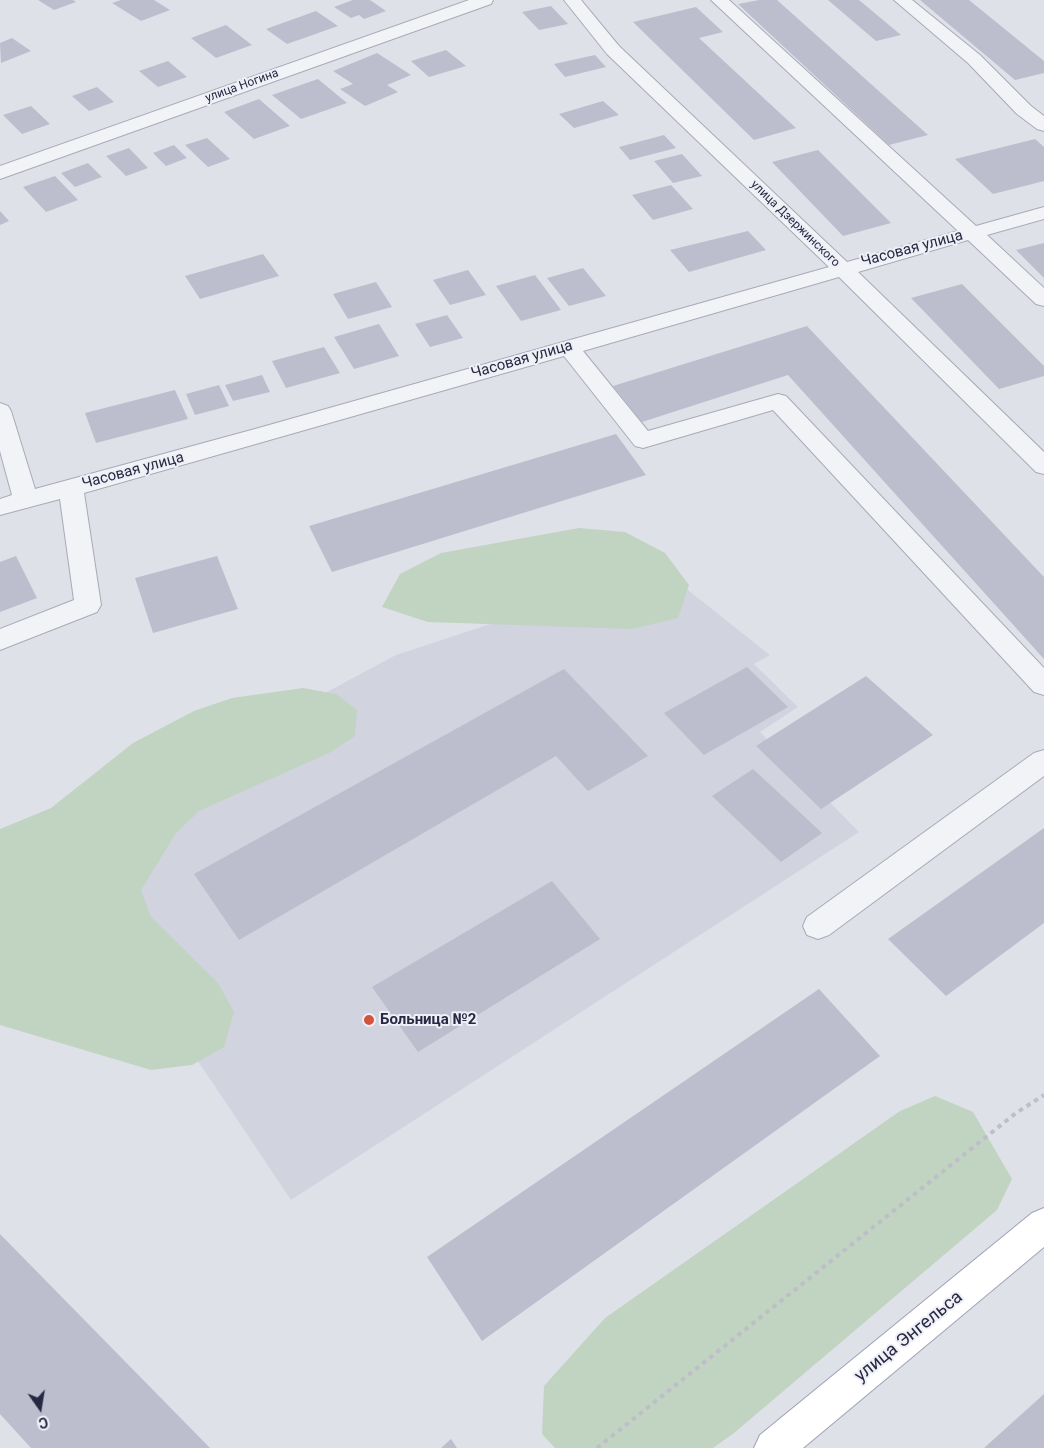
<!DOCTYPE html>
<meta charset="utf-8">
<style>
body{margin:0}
#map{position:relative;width:1044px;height:1448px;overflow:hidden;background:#dfe1e9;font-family:Roboto,sans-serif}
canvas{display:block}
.north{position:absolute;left:15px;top:1383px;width:50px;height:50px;-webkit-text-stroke:4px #eff0f7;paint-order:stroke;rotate:167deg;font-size:14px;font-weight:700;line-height:20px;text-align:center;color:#272942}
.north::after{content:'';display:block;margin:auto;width:18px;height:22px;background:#272942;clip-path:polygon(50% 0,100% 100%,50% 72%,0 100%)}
</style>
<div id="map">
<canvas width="1044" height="1448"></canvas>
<div class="north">С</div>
</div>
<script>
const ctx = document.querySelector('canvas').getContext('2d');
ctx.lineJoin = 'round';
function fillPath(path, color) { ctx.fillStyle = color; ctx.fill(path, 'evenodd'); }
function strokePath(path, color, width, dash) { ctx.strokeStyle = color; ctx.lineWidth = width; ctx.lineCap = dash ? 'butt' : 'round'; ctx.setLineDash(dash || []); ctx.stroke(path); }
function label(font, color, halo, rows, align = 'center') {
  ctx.font = font + ' Roboto,sans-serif'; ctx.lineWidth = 4; ctx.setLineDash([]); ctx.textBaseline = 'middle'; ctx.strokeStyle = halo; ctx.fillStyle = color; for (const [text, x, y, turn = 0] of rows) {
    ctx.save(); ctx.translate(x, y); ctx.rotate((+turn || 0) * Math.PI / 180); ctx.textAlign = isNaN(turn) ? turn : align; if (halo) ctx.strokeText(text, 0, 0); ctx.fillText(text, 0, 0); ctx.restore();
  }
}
const built = new Path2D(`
 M660 568 770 655 754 664 798 707 760 732 859 832 291 1200 50 840 396 655Z`);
const green = new Path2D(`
 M579 528 625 532 665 553 689 585 678 618 632 629 428 622 382 607 400 574 441 553Z
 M303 688 336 694 357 710 355 736 329 753 199 811 176 833 141 890 151 917 218 983 234 1012 224 1047 192 1065 151 1070 0 1025V829L51 808 133 743 194 711 232 698Z
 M935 1096 973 1112 1012 1179 997 1210 734 1433 713 1448H555L542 1434 544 1386 605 1318 900 1111Z`);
const building = new Path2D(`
 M38 0H73L76 2 54 10Z
 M121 0H154L170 10 141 21 112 3Z
 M353 0H370L386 11 364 19 359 15 351 18 334 7Z
 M759 0H777L928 135 889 145 738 4Z
 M828 0H859L901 35 876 41Z
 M920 0H969L1044 61V73L1015 80Z
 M551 6 568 24 539 30 522 12Z
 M696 7 723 32 699 38 796 128 754 140 633 22Z
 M316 11 338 26 287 44 266 29Z
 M226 25 252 45 216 58 191 38Z
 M12 38 31 51 1 63 0 43Z
 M446 50 466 66 429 77 411 61Z
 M377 53 411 75 387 85 398 92 365 106 340 89 353 84 333 71Z
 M595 55 606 67 565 77 554 64Z
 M168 61 187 77 158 87 139 71Z
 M318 79 347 103 301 119 272 95Z
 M97 87 114 102 89 111 72 96Z
 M259 99 290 126 254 139 224 112Z
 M603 101 619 115 574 128 559 114Z
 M31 106 50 124 22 134 3 115Z
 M664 135 676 148 630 160 619 147Z
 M207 138 230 159 208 167 185 145Z
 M1035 139 1044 147V181L993 194 955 159Z
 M174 145 187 158 166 166 153 153Z
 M129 148 148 168 126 176 106 156Z
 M818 150 891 223 843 236 772 162Z
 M682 154 702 176 673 183 654 161Z
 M88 163 102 177 75 187 61 173Z
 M55 176 78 200 46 212 23 187Z
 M671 185 693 209 653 220 632 195Z
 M0 211 9 221 0 225Z
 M748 231 766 250 689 272 670 250Z
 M1044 243V278L1016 250Z
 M263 254 279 276 200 299 185 276Z
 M583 268 606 296 569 306 547 278Z
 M468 270 486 295 450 305 433 280Z
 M535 275 561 310 521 321 496 286Z
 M376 282 392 307 348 319 333 294Z
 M962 284 1044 366V376L999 389 911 298Z
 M447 315 463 338 430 347 415 324Z
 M379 324 399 356 354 369 334 337Z
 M807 326 1044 577V659L788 375 642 422 613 386Z
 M324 347 340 373 286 388 272 361Z
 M262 375 270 392 233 401 225 385Z
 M219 385 229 406 195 415 186 394Z
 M175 390 188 419 96 443 85 413Z
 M616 434 646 475 332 572 309 526Z
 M16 556 37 598 0 612V562Z
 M217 556 238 609 153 633 135 578Z
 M747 667 788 707 704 755 664 713Z
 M564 669 648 756 588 791 556 756 239 940 194 874Z
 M866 676 933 735 821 809 756 746Z
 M753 769 822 833 781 862 712 796Z
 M1044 828V923L946 996 888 939Z
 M552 881 600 939 418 1052 372 987Z
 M819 989 880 1056 482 1341 427 1257Z
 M0 1234 210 1448H31L0 1414Z
 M1044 1394V1448H984Z
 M451 1439 457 1448H441Z`);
const path = new Path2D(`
 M597 1448 1016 1113 1044 1095`);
const minor = new Path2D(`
 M469 0H493L491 4 0 179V166Z
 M564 0H581L619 46 847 262 958 231 711 0H729L976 226 1044 207V219L987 235 1044 288V306L1036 304 968 240 858 272 1044 452V474L1036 472 839 277 583 351 648 431 778 394 786 396 1044 668V695L1034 692 773 410 643 448 635 446 564 356 84 493 101 605 97 612 0 650V629L74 600 60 499 0 515V499L12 495 0 451V403L8 406 11 411 35 489 255 429 829 267 607 54Z
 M894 0H912L980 55 1031 106 1044 116V131L1037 129 1017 114 968 63Z
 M1044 750V776L829 935 818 939 807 935 803 926 807 917 1034 753Z`);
const major = new Path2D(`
 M1044 1208V1247L803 1448H754L760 1435 1032 1213Z`);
const markers = [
 [369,1020,6,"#d5523e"]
];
const farStreetnames = [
 ["улица Ногина",242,86,-20],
 ["улица Дзержинского",795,224,44]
];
const streetNames = [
 ["Часовая улица",912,249,-15],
 ["Часовая улица",522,360,-16],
 ["Часовая улица",133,471,-15]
];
const poiNames = [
 ["Больница №2",380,1020]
];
const nearStreetnames = [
 ["улица Энгельса",909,1337,-39]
];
fillPath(built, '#d1d3df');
fillPath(green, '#c0d4c1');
fillPath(building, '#bcbecd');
strokePath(minor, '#a8aab7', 2);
strokePath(major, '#9ea1b6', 2);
strokePath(path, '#bdbec8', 4, [4.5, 4.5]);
fillPath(minor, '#f2f3f7');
fillPath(major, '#fff');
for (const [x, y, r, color] of markers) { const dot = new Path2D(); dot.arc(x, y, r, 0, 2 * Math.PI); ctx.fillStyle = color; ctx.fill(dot); strokePath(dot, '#eff0f7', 2); }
label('12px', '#272942', '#eff0f7', farStreetnames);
label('15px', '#272942', '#eff0f7', streetNames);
label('bold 15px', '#272942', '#eff0f7', poiNames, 'left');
label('18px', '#272942', '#eff0f7', nearStreetnames);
</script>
